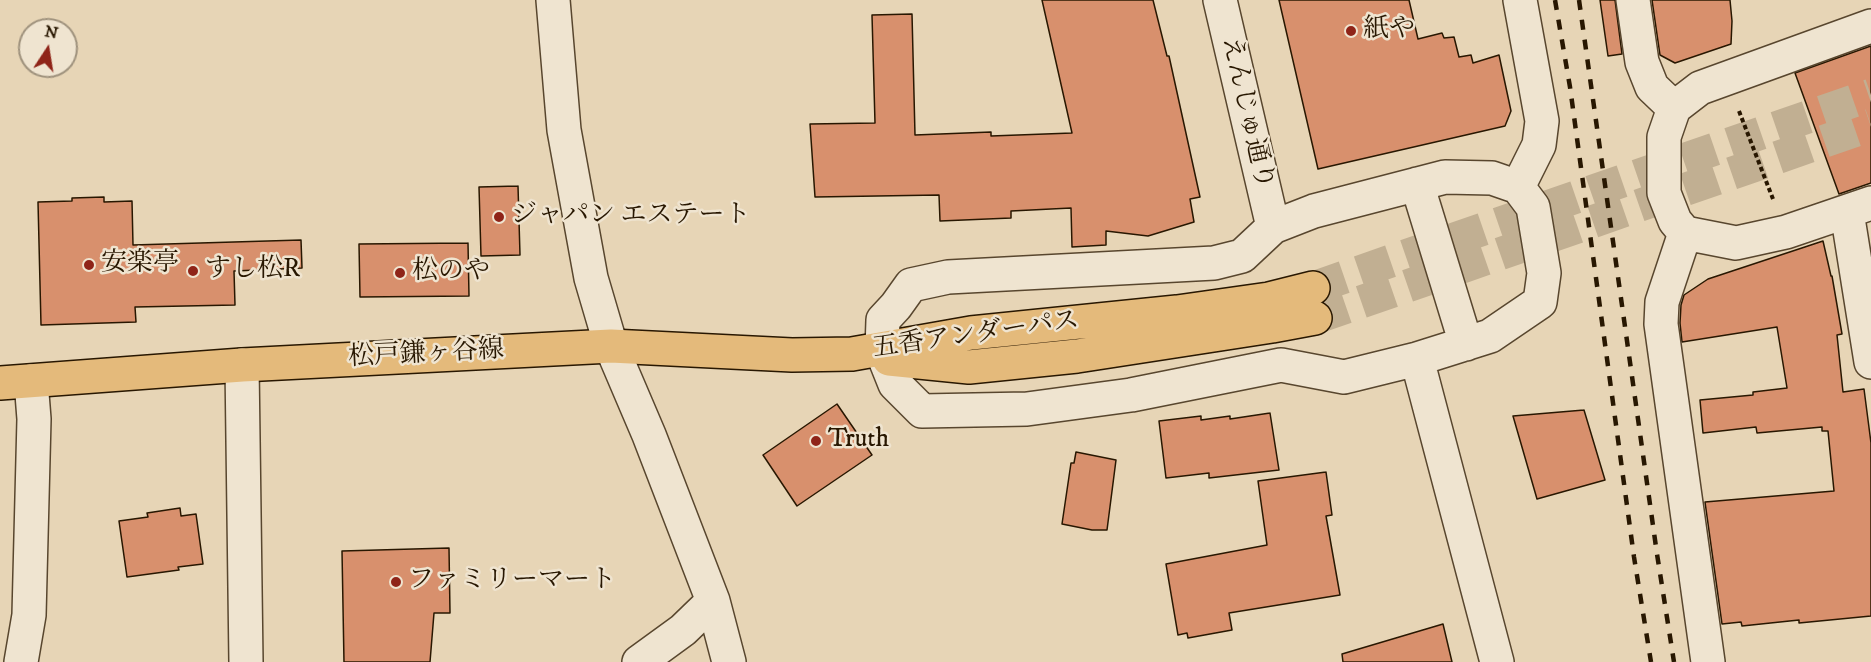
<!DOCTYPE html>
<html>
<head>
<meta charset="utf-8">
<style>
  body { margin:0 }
  #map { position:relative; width:1871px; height:662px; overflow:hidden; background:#e7d5b6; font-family:"IM FELL DW Pica",serif }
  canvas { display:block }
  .north { position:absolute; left:18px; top:18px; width:60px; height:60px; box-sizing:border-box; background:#efe4d0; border:2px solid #9f927d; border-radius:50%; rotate:12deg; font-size:16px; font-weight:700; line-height:24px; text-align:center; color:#281701 }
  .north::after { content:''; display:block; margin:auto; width:21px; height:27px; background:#8f2418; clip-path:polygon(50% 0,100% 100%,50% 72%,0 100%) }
</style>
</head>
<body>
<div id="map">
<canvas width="1871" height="662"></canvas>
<div class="north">N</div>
</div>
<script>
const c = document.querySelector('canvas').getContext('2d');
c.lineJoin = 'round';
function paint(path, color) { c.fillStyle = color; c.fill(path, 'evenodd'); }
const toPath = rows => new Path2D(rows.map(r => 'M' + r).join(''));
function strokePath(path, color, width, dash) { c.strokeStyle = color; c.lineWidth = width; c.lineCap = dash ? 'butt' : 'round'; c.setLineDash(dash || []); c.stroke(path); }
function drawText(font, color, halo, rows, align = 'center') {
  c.font = font + ' "IM FELL DW Pica","Noto Serif JP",serif'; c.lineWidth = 5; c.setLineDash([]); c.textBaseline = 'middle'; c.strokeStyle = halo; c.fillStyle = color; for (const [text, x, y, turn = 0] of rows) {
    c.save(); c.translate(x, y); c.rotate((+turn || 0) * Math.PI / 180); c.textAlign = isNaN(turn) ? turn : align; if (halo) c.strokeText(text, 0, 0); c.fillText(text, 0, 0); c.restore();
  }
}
const building = toPath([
  [1042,0,1153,0,1167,56,1169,56,1200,197,1190,199,1194,222,1148,236,1106,231,1106,245,1072,247,1071,208,1011,211,1011,218,940,221,939,195,815,197,810,124,875,123,872,15,912,14,915,135,991,132,991,136,1072,133,1042,0],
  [1279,0,1409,0,1418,39,1442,33,1444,38,1454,37,1459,57,1471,55,1473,63,1499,55,1511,111,1505,126,1318,169,1279,0],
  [1600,0,1615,0,1622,54,1608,56,1600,0],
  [1652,0,1730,0,1732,21,1731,44,1675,63,1660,55,1652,0],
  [1871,46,1871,183,1839,194,1795,73,1871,46],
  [518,186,520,255,481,256,479,187,518,186],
  [104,197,104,202,132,201,133,245,301,240,302,268,234,271,235,305,135,307,136,322,41,325,38,202,72,201,72,198,104,197],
  [1823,241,1831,276,1832,276,1842,334,1837,335,1843,392,1864,389,1871,443,1871,616,1799,623,1799,620,1742,626,1741,622,1722,624,1705,502,1834,491,1828,431,1822,431,1822,427,1757,433,1756,427,1703,433,1700,400,1753,395,1753,392,1787,388,1777,327,1682,342,1680,323,1681,305,1684,295,1708,279,1823,241],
  [468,243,469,296,360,297,359,244,468,243],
  [837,404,872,455,797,506,763,455,837,404],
  [1584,410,1605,480,1537,499,1513,416,1584,410],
  [1270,413,1279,470,1209,478,1209,473,1166,478,1159,421,1201,416,1201,420,1230,416,1230,419,1270,413],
  [1076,452,1116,460,1107,530,1092,530,1062,524,1071,463,1074,463,1076,452],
  [1326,472,1332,515,1326,516,1340,595,1229,613,1232,630,1188,638,1187,633,1178,635,1166,564,1267,545,1258,481,1326,472],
  [180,508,181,516,196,514,203,564,178,567,179,570,127,577,119,521,148,517,147,513,180,508],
  [449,548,450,613,434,613,430,662,344,662,342,551,449,548],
  [1443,624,1452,662,1343,662,1342,654,1443,624]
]);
paint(building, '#d8906d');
strokePath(building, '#281701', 1.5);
strokePath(toPath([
  [1313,288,1871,95],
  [1315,318,1871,125]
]), '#c1af92', 33, [33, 16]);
const minor = toPath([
  [553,0,564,130,591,278,611,346,649,435,713,601,729,662],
  [1220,0,1273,227],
  [1633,0,1642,62,1652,87,1674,108],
  [1871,26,1700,88,1674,108,1664,137,1664,193,1675,221,1685,233,1736,243,1786,232,1871,203],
  [1417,184,1466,344],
  [1518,187,1539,145,1542,121,1520,0],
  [1847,212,1871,362],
  [1685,233,1662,302,1661,324,1708,662],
  [882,349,883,320,896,306,911,285,948,277,1214,263,1242,256,1273,227,1314,211,1445,177,1492,178,1518,187,1533,207,1544,273,1540,302,1490,336,1417,359,1344,377,1281,365,1131,395,1027,409,922,411,895,384,885,359],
  [1417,359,1497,662],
  [242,365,246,662],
  [21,662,29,615,34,419,31,381],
  [639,662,683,630,713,601]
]);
const major = toPath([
  [889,359,969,367,1077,356,1272,326,1315,318],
  [0,383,242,365,611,346,792,355,852,354,971,333,1177,312,1269,299,1313,288]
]);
strokePath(minor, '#58462e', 36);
strokePath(major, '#281701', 36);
strokePath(toPath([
  [1739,111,1773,199]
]), '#281701', 4, [4.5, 3]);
strokePath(minor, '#efe4d0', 33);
strokePath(major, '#e4ba7b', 33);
strokePath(toPath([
  [1555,0,1570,87,1634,557,1651,662],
  [1579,0,1657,554,1674,662]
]), '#281701', 4.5, [10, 10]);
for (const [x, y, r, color] of [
  [1351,31,6,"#8f2418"],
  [499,217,6,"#8f2418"],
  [89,265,6,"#8f2418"],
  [193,271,6,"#8f2418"],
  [400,273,6,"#8f2418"],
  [816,441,6,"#8f2418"],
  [396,582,6,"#8f2418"]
]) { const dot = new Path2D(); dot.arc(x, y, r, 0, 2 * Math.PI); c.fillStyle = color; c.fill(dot); strokePath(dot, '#efe4d0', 2); }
drawText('26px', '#281701', '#efe4d0', [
  ["紙や",1363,31],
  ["ジャパン エステート",511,217],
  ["安楽亭",101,265],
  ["すし松R",205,271],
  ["松のや",412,273],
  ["Truth",828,441],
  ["ファミリーマート",408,582]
], 'left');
drawText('26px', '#281701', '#efe4d0', [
  ["えんじゅ通り",1246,113,77],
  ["五香アンダーパス",976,336,-8],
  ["松戸鎌ヶ谷線",426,355,-3]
]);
</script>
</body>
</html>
